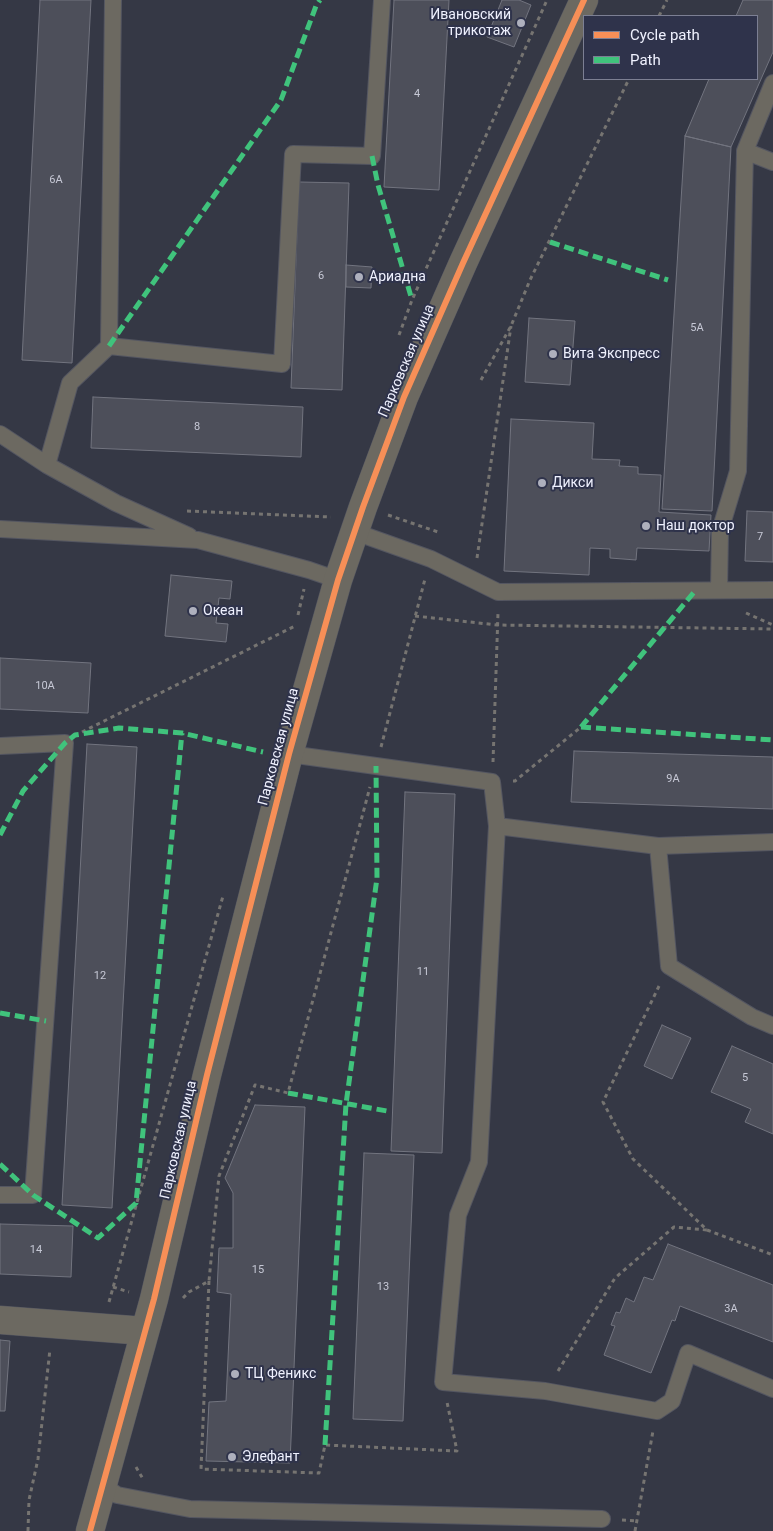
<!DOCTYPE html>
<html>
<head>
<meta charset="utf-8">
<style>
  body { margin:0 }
  #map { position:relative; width:773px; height:1531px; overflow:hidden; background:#353845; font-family:Roboto,sans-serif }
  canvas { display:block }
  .legend { position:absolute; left:583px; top:15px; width:175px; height:65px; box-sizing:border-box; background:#2f334b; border:1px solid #7c7f93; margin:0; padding:6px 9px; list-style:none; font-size:15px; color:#eff1fe }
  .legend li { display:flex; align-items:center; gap:10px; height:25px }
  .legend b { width:25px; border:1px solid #7c7f93 }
</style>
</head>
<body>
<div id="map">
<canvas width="773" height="1531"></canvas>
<ul class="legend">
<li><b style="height:6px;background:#f78f57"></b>Cycle path</li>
<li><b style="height:6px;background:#40c37c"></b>Path</li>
</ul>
</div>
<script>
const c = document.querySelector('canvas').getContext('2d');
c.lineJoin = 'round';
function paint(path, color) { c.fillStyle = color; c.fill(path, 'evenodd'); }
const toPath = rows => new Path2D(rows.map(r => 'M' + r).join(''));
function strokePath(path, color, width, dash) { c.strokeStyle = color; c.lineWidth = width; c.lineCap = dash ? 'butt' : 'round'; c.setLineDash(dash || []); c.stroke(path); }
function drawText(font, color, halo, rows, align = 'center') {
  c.font = font + ' Roboto,sans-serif'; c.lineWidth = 4; c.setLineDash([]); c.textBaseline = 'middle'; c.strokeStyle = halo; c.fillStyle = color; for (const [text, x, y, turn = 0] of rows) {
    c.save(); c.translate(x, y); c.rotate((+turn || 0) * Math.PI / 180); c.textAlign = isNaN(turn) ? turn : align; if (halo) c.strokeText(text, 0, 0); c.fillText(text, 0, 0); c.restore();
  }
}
const building = toPath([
  [40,0,91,0,72,363,22,360,40,0],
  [394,0,449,0,439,190,384,187,394,0],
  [502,0,519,0,531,5,514,47,487,37,502,0],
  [743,0,773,0,773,52,731,147,685,136,709,79,757,79,757,16,736,16,743,0],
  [685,136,731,147,712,511,662,509,685,136],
  [299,182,349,183,342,390,291,388,299,182],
  [346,265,372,267,371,288,346,287,346,265],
  [529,318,575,321,570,385,525,382,529,318],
  [93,397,303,407,301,457,91,448,93,397],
  [511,419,594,423,592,459,620,460,619,466,638,467,638,474,661,475,659,512,711,515,709,551,637,548,636,560,610,558,610,549,590,548,589,575,504,571,511,419],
  [747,511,773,512,773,562,745,561,747,511],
  [171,575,232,581,230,599,219,598,216,623,228,624,226,642,165,636,171,575],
  [0,658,91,663,88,713,0,709,0,658],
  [87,744,137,747,112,1208,62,1205,87,744],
  [574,751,773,757,773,809,571,802,574,751],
  [405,792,455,794,442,1153,391,1151,405,792],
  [662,1025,691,1038,672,1079,644,1066,662,1025],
  [732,1046,773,1064,773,1134,745,1122,751,1109,711,1092,732,1046],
  [255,1105,305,1107,290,1463,206,1461,209,1402,226,1401,231,1294,217,1292,219,1248,233,1248,233,1193,225,1178,255,1105],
  [364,1153,414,1155,403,1421,353,1419,364,1153],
  [0,1224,73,1226,71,1277,0,1274,0,1224],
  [668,1244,773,1285,773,1342,680,1306,675,1321,672,1320,651,1373,604,1355,615,1326,611,1325,616,1312,620,1313,626,1298,634,1302,644,1277,653,1280,668,1244],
  [0,1340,10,1341,5,1411,0,1411,0,1340]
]);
paint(building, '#4d4f5a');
strokePath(building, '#72747f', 1);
const lane = toPath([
  [745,151,773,162],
  [109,346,113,0],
  [0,434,47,465,116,503,189,536],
  [47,465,70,383,109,346,282,364,293,154,372,156,382,0],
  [0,529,198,540,309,570,338,580],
  [355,532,431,559,498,592,773,590],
  [719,590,720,531,738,471,745,151,773,83],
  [0,746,65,743,33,1195,0,1195],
  [289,754,492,782,497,826,479,1162,458,1215,443,1382,545,1391,657,1411,672,1401,688,1353,773,1389],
  [497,826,658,846,773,842],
  [658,846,669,966,752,1017,773,1026],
  [103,1485,117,1495,190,1509,602,1519]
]);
const street = toPath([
  [0,1320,145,1331],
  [90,1531,154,1299,207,1075,289,754,338,580,363,507,404,397,463,263,584,0]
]);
strokePath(lane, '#545661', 18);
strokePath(street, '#545661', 29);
strokePath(toPath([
  [659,16,667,0],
  [399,335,412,300,547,0],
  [481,380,511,326,530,280,629,79],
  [187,511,331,517],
  [388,515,438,532],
  [477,558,511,326],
  [746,613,773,625],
  [298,615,304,589],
  [415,616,497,625,773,629],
  [82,732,295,626],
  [381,747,425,579],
  [493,762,498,613],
  [513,781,515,781,581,727],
  [707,1230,773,1255],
  [209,1281,201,1469,319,1473,325,1445,457,1451,447,1402],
  [113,1287,129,1292],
  [183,1298,189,1292,209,1281,219,1176,255,1085,288,1093,370,787],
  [109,1302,223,896],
  [558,1371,615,1278,674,1227,707,1230,633,1159,603,1102,660,984],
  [136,1467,143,1479],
  [622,1520,637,1521],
  [28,1531,29,1500,38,1459,50,1349],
  [635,1531,653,1431]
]), '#767471', 3, [4, 4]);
strokePath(lane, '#6c6961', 16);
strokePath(street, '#6c6961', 28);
strokePath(toPath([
  [372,156,378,185,412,300],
  [550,242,668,280],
  [109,346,281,100,316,6,320,0],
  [581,727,773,740],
  [581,727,695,591],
  [0,835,23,791,65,743,75,735,119,728,182,733,263,752],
  [0,1013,46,1021],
  [288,1093,387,1111],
  [0,1164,33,1195,98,1238,136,1203,182,733],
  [325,1445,346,1104,377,878,376,766]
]), '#40c37c', 5, [10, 5]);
strokePath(toPath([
  [90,1531,154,1299,207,1075,289,754,338,580,363,507,404,397,463,263,584,0]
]), '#f78f57', 6);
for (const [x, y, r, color] of [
  [521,23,5,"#aeb0bd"],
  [359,277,5,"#aeb0bd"],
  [553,354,5,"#aeb0bd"],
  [542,483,5,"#aeb0bd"],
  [646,526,5,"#aeb0bd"],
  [193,611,5,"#aeb0bd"],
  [235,1374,5,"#aeb0bd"],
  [232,1457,5,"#aeb0bd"]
]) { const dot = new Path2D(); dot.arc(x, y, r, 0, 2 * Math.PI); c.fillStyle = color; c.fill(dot); strokePath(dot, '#2f334b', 2); }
drawText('11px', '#c6c8d5', null, [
  ["4",417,94],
  ["6А",56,180],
  ["6",321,276],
  ["5А",697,328],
  ["8",197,427],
  ["7",760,537],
  ["10А",45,686],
  ["9А",673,779],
  ["11",423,972],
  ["12",100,976],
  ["5",745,1078],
  ["14",36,1250],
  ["15",258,1270],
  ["13",383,1287],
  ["3А",731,1309]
]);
drawText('14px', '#eff1fe', '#2f334b', [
  ["Ивановский",511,15,"right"],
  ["трикотаж",511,31,"right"],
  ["Ариадна",369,277],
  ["Вита Экспресс",563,354],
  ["Дикси",552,483],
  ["Наш доктор",656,526],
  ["Океан",203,611],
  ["ТЦ Феникс",245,1374],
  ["Элефант",242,1457]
], 'left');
drawText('14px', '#eff1fe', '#2f334b', [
  ["Парковская улица",407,361,-67],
  ["Парковская улица",279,747,-75],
  ["Парковская улица",179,1140,-77]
]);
</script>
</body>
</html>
